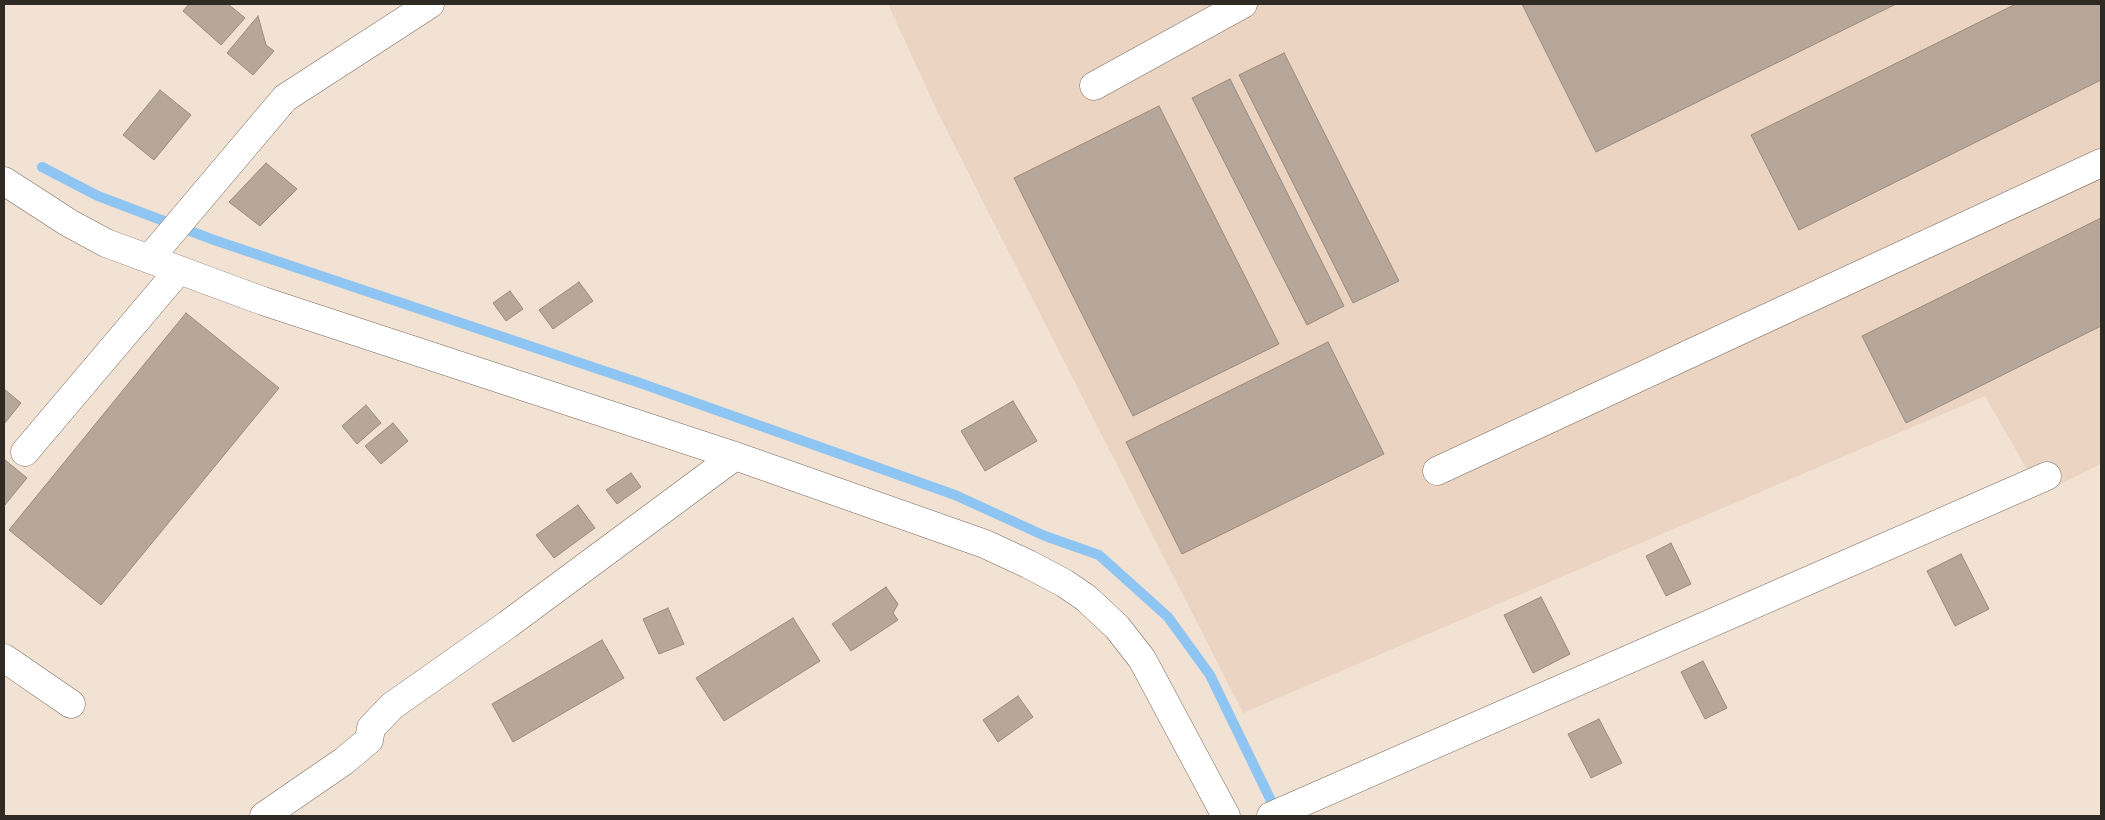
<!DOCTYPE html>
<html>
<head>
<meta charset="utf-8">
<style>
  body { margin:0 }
  #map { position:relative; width:2105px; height:820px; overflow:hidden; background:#f1e2d4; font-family:"Libre Baskerville",serif }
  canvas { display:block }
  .frame { position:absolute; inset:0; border:5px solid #302a25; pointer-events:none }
</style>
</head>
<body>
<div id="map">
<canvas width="2105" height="820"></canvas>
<div class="frame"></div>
</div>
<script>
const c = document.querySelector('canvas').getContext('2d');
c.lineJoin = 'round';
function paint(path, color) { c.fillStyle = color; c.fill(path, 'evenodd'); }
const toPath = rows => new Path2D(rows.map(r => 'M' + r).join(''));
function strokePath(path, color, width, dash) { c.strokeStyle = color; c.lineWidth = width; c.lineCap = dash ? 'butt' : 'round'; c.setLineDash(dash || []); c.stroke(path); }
paint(toPath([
  [888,4,2101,4,2101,464,2041,494,1985,396,1243,713,938,113]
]), '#ebd5c2');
strokePath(toPath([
  [42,167,98,196,214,240,640,383,955,495,1045,536,1099,555,1168,617,1210,675,1277,813]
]), '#8fc5f2', 10);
const building = toPath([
  [189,4,228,4,245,18,221,45,183,11,189,4],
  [1522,4,1896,4,1596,152,1522,4],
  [2016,4,2101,4,2101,80,1799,230,1751,135,2016,4],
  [258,16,266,45,274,51,253,75,227,53,258,16],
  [1284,53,1399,281,1353,303,1239,75,1284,53],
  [1230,79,1344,306,1307,325,1192,98,1230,79],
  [160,90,191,115,154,160,123,135,160,90],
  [1159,106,1279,344,1133,416,1014,178,1159,106],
  [266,163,297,189,260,226,229,202,266,163],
  [2101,218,2101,326,1906,423,1862,336,2101,218],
  [579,282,593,301,553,329,539,310,579,282],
  [510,291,523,309,506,321,493,303,510,291],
  [186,313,279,388,101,605,9,530,186,313],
  [1328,342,1384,454,1182,554,1126,442,1328,342],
  [4,389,21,403,4,424,4,389],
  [1013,401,1037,441,985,471,961,431,1013,401],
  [366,405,381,423,357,444,342,426,366,405],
  [393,423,408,441,381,464,365,446,393,423],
  [5,460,27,478,4,506,4,461,5,460],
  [631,473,641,487,617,504,606,490,631,473],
  [578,505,595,528,554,558,536,535,578,505],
  [1671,543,1691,584,1666,596,1646,556,1671,543],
  [1961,554,1989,609,1955,626,1927,571,1961,554],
  [886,587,898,604,893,613,898,620,851,651,832,624,886,587],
  [1541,597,1570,654,1533,673,1504,615,1541,597],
  [668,608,684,644,659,654,643,619,668,608],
  [793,618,820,661,724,721,696,678,793,618],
  [602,640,624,678,513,742,492,704,602,640],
  [1703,661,1727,708,1705,719,1681,672,1703,661],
  [1018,696,1033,717,998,742,983,720,1018,696],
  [1599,719,1622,763,1591,778,1568,734,1599,719]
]);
paint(building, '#b6a79a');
strokePath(building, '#9a8b7f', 1);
const minor = toPath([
  [1094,86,1243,4],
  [4,181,69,223,106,243,263,301,735,456,985,544,1028,564,1064,583,1086,598,1117,627,1142,659,1226,816],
  [149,259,285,98,430,4],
  [25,452,179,270],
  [1437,471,2101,163],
  [4,658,71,704],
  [264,816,344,761,369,740,371,728,392,706,507,625,735,456],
  [1271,816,2047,476]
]);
strokePath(minor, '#796b5f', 29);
strokePath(minor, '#fff', 28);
</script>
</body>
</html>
